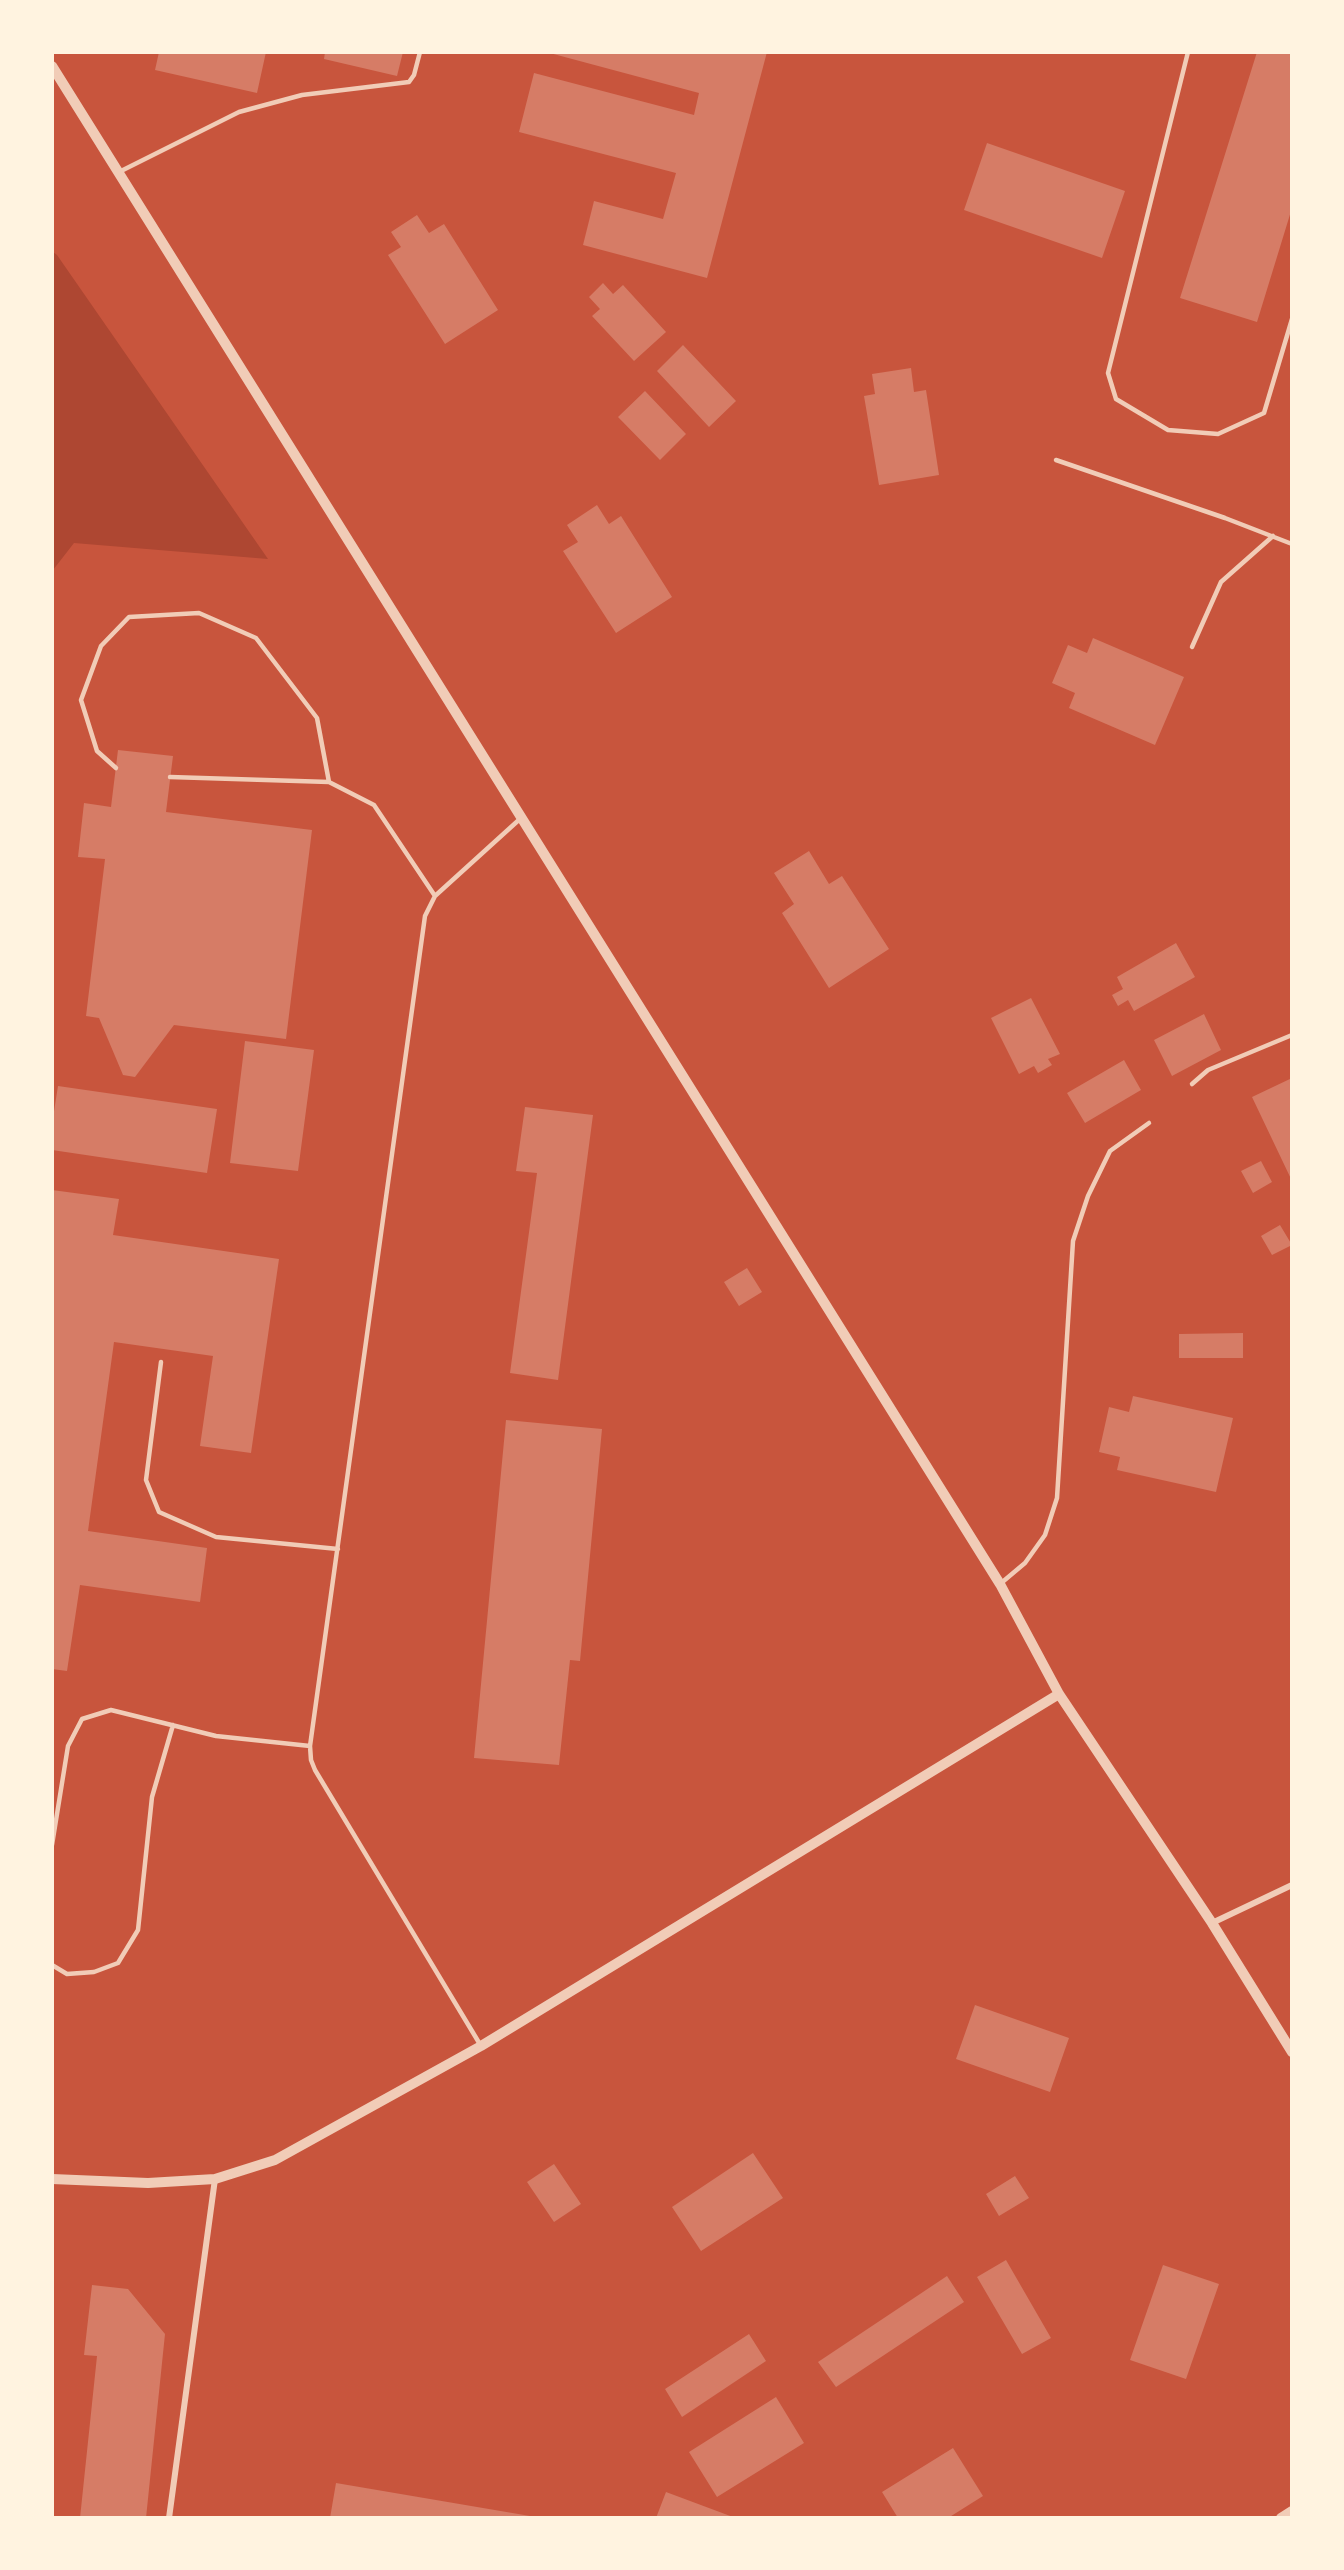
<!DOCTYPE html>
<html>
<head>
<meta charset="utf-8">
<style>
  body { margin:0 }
  #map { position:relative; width:1344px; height:2570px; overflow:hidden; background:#c8553d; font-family:"DejaVu Sans",sans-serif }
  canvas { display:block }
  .frame { position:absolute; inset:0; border:54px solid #fff3e0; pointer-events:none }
</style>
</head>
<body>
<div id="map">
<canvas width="1344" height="2570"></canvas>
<div class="frame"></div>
</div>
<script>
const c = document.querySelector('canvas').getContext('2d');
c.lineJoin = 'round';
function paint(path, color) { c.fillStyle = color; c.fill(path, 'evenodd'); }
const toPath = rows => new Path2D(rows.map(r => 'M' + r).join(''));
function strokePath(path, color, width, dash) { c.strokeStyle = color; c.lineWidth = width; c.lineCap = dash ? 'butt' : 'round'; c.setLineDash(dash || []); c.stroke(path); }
paint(toPath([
  [53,252,57,255,268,559,74,543,53,570]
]), '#ae4732');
paint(toPath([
  [159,52,266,52,257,93,155,70],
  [325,52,403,52,397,76,324,59],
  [546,52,767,52,707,278,583,245,594,201,663,219,676,173,519,132,534,73,694,115,699,93],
  [1257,52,1292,52,1292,208,1257,322,1180,298],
  [987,143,1125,191,1102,258,964,210],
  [417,215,429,233,444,224,498,310,445,344,388,255,401,247,391,232],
  [603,283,613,294,623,285,666,332,634,361,592,316,600,309,589,297],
  [683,345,736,401,709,427,657,371],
  [911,368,914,392,926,390,939,475,879,485,864,396,875,394,872,374],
  [645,391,686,434,660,460,618,417],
  [597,505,609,524,621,516,672,597,616,633,563,551,578,542,567,525],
  [1093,638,1184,677,1155,745,1069,708,1075,693,1052,683,1068,645,1087,653],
  [118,750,173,756,166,812,312,830,286,1039,174,1025,135,1077,123,1075,99,1018,86,1016,105,859,78,857,84,803,111,807],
  [809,851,829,884,842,876,889,949,829,988,782,913,794,904,774,873],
  [1176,943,1195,977,1134,1011,1128,1000,1118,1006,1112,995,1123,989,1117,977],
  [1031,998,1060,1054,1048,1059,1052,1065,1038,1073,1034,1066,1019,1074,991,1018],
  [1204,1014,1221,1050,1172,1076,1154,1040],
  [245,1041,314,1050,298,1171,230,1163],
  [1124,1060,1141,1090,1085,1123,1067,1093],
  [1292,1078,1292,1181,1252,1097],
  [58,1086,217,1109,207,1173,52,1150,52,1124],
  [525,1107,593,1115,558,1380,510,1373,537,1173,516,1171],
  [1261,1161,1272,1182,1253,1193,1241,1171],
  [52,1190,119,1199,113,1235,279,1259,251,1453,200,1446,213,1356,114,1342,88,1531,207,1548,200,1602,80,1585,67,1671,52,1669],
  [1280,1225,1292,1245,1272,1255,1261,1236],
  [747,1268,762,1292,739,1306,724,1282],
  [1243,1333,1243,1358,1179,1358,1179,1334],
  [1133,1396,1233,1418,1216,1492,1117,1470,1120,1457,1099,1452,1109,1407,1129,1412],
  [506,1420,602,1429,580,1661,570,1660,559,1765,474,1758],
  [975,2005,1069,2038,1050,2092,956,2059],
  [753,2153,783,2198,701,2251,672,2207],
  [554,2164,581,2204,554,2222,527,2182],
  [1015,2176,1029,2198,999,2216,986,2194],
  [1006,2260,1051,2338,1022,2354,977,2277],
  [1163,2265,1219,2284,1186,2379,1130,2360],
  [947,2276,964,2302,836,2387,818,2362],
  [92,2285,128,2289,165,2334,146,2518,80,2518,97,2356,84,2355],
  [749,2334,766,2361,682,2417,665,2389],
  [776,2397,804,2443,717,2497,689,2452],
  [953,2448,983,2496,948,2518,898,2518,882,2492],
  [336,2483,530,2516,530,2518,330,2518],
  [666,2492,733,2517,733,2518,656,2518]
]), '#d67c66');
strokePath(toPath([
  [1188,52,1108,373,1116,399,1168,430,1218,434,1264,413,1292,319],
  [119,172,239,112,302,95,409,82,414,75,420,52],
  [1056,460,1225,518,1292,544],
  [1192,647,1221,582,1273,536],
  [116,768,97,751,81,700,101,646,129,617,199,613,256,638,317,718,329,782],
  [170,777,329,782,374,805,435,896],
  [1192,1084,1208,1070,1292,1035],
  [161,1362,146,1480,159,1512,216,1537,338,1549],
  [1000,1584,1025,1563,1045,1535,1057,1498,1073,1241,1088,1196,1110,1151,1149,1123],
  [52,1845,68,1746,82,1719,111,1710,216,1736,310,1746],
  [52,1965,67,1974,94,1972,118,1963,138,1930,152,1797,173,1725],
  [481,2046,315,1770,311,1760,310,1746,425,916,435,896,521,818]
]), '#f1ccb7', 4.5);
strokePath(toPath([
  [1212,1923,1292,1885],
  [169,2518,215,2179]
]), '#f1ccb7', 6);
strokePath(toPath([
  [52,66,1000,1584,1059,1694,1212,1923,1292,2052],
  [52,2179,148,2183,215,2179,275,2160,481,2046,1059,1694],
  [1281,2518,1292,2511]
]), '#f1ccb7', 10);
</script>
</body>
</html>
